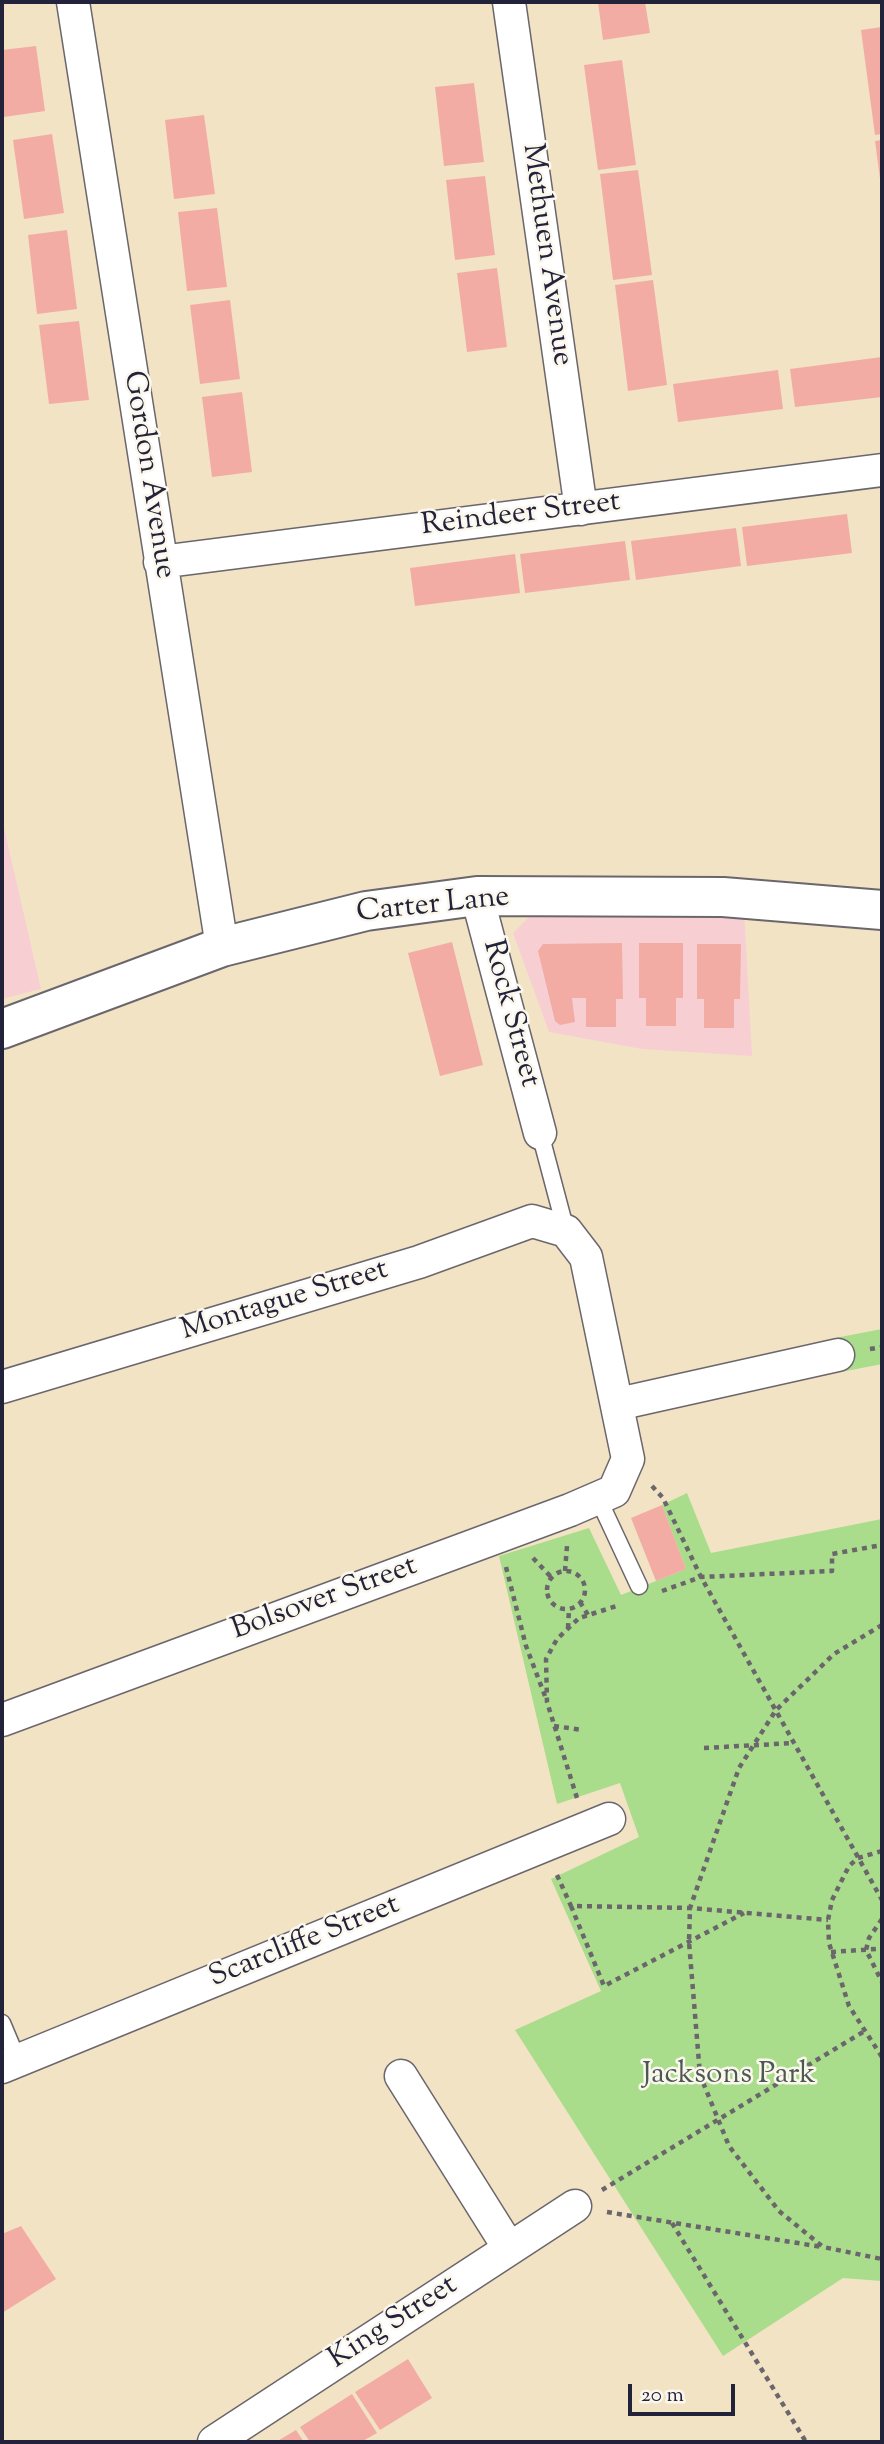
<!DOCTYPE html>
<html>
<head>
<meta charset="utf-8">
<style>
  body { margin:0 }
  #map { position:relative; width:884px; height:2444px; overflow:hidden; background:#f2e3c5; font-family:"Sorts Mill Goudy",serif }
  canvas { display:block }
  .frame { position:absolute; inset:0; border:4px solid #22223b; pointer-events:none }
  .scale { position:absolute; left:628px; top:2384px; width:107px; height:32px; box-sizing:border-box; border:4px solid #22223b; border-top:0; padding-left:9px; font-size:21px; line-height:24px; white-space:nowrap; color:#22223b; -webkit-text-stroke:5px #fbf7ec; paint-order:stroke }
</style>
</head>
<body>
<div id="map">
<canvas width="884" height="2444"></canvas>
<div class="frame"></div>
<div class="scale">20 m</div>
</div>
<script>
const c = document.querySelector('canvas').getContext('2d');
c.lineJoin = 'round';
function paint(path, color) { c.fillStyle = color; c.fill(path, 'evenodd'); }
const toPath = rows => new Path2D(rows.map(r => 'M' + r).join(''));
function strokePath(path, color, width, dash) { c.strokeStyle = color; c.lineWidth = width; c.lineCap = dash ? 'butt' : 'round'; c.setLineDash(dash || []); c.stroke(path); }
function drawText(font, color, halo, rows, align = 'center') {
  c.font = font + ' "Sorts Mill Goudy",serif'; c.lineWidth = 5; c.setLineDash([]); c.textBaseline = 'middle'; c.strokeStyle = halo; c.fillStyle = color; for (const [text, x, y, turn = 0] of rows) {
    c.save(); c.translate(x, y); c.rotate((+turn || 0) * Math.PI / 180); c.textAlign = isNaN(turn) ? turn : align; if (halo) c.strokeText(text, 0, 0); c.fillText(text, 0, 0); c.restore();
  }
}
paint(toPath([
  [2,819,41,989,2,999],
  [744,909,752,1056,642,1049,549,1032,513,933,530,916]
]), '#f7cfd3');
paint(toPath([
  [882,1329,882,1364,841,1372,835,1338],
  [687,1493,711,1553,882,1519,882,2281,843,2278,723,2356,515,2030,601,1991,551,1879,639,1837,620,1783,557,1804,499,1556,589,1528,621,1595,686,1569,662,1505]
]), '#a9dc8b');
paint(toPath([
  [598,2,645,2,650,33,603,40],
  [882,27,882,134,875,135,861,30],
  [36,46,45,111,4,117,2,50],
  [622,60,636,165,598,170,584,65],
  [474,83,484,162,444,166,435,87],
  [204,115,215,194,174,199,165,120],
  [52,134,64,213,24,219,13,140],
  [882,140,882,186,881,186,875,141],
  [638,170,652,275,613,280,600,174],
  [485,176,495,255,455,260,446,180],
  [217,208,227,287,187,291,178,212],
  [67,230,77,309,37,314,28,235],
  [497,268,507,347,467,352,457,273],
  [653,280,667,385,628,391,615,285],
  [230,300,240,379,200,384,190,305],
  [79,321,89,400,49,404,39,325],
  [882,357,882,397,795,407,790,369],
  [778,370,783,409,678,422,673,384],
  [242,392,252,472,212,477,202,397],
  [847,514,852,553,747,566,742,527],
  [736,528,741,566,636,580,631,541],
  [625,541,630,580,525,593,520,554],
  [515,554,520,593,415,606,410,568],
  [452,942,483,1065,440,1076,408,953],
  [622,943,623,999,616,999,616,1027,586,1027,586,998,572,998,575,1022,560,1025,555,1021,538,951,543,944],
  [639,943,683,943,683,998,676,998,676,1026,646,1026,646,998,639,998],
  [697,944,741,944,740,999,734,999,734,1028,704,1028,704,999,697,999],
  [662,1505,686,1569,656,1581,631,1518],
  [21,2226,56,2279,2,2313,2,2234],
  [408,2359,432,2398,380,2430,355,2392],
  [352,2394,377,2433,361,2442,310,2442,300,2427],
  [296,2430,304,2442,276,2442]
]), '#f2aca4');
const lane = toPath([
  [540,1133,566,1231],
  [598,1498,639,1586],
  [2,2023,18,2061]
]);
const street = toPath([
  [73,2,222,947],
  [509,2,581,509],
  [160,562,882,470],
  [477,896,540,1133],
  [2,1387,419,1262,532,1221,566,1231,586,1257,628,1459,614,1491,570,1510,2,1720],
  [618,1404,838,1355],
  [2,2067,609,1819],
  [401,2076,509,2248],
  [214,2442,575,2206]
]);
const secondary = toPath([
  [2,1029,222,947,366,911,477,896,723,897,882,910]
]);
strokePath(lane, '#6b666b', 19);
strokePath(street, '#6b666b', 35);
strokePath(secondary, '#6b666b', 42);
strokePath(toPath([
  [870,1349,882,1347],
  [652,1486,663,1498,701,1577,882,1900],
  [533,1558,551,1577],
  [506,1567,526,1646,545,1696],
  [565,1571,567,1546],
  '547 1590a19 19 0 1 1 38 0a19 19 0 1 1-38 0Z',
  [662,1591,701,1577,832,1571,832,1554,882,1545],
  [580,1602,588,1615],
  [882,1625,834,1654,776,1710,739,1768,690,1908,689,1942,700,2075,729,2146,779,2211,823,2247,882,2259],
  [568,1628,569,1609],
  [554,1726,583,1730],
  [704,1748,794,1743],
  [577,1798,547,1702,546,1659,557,1639,579,1618,620,1605],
  [882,1851,858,1858,849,1866,832,1900,828,1920,829,1943,849,2006,882,2057],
  [557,1875,571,1906,690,1908,828,1920],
  [571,1906,604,1986,744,1913],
  [882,1919,869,1938,866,1950,882,1982],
  [831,1952,876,1949],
  [602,2190,863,2032],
  [607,2212,822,2247],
  [672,2223,806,2442]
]), '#6b666b', 4.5, [5, 5]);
strokePath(lane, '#fff', 16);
strokePath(street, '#fff', 32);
strokePath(secondary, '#fff', 38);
drawText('30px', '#22223b', '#fbf7ec', [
  ["Methuen Avenue",545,255,82],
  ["Gordon Avenue",147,475,81],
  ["Reindeer Street",521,516,-7],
  ["Carter Lane",433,907,-6],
  ["Rock Street",509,1014,75],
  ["Montague Street",285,1302,-17],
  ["Bolsover Street",325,1600,-20],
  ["Scarcliffe Street",305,1943,-22],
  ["King Street",394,2324,-33]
]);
drawText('30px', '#4a5a53', '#fbf7ec', [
  ["Jacksons Park",729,2077]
]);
</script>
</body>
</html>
